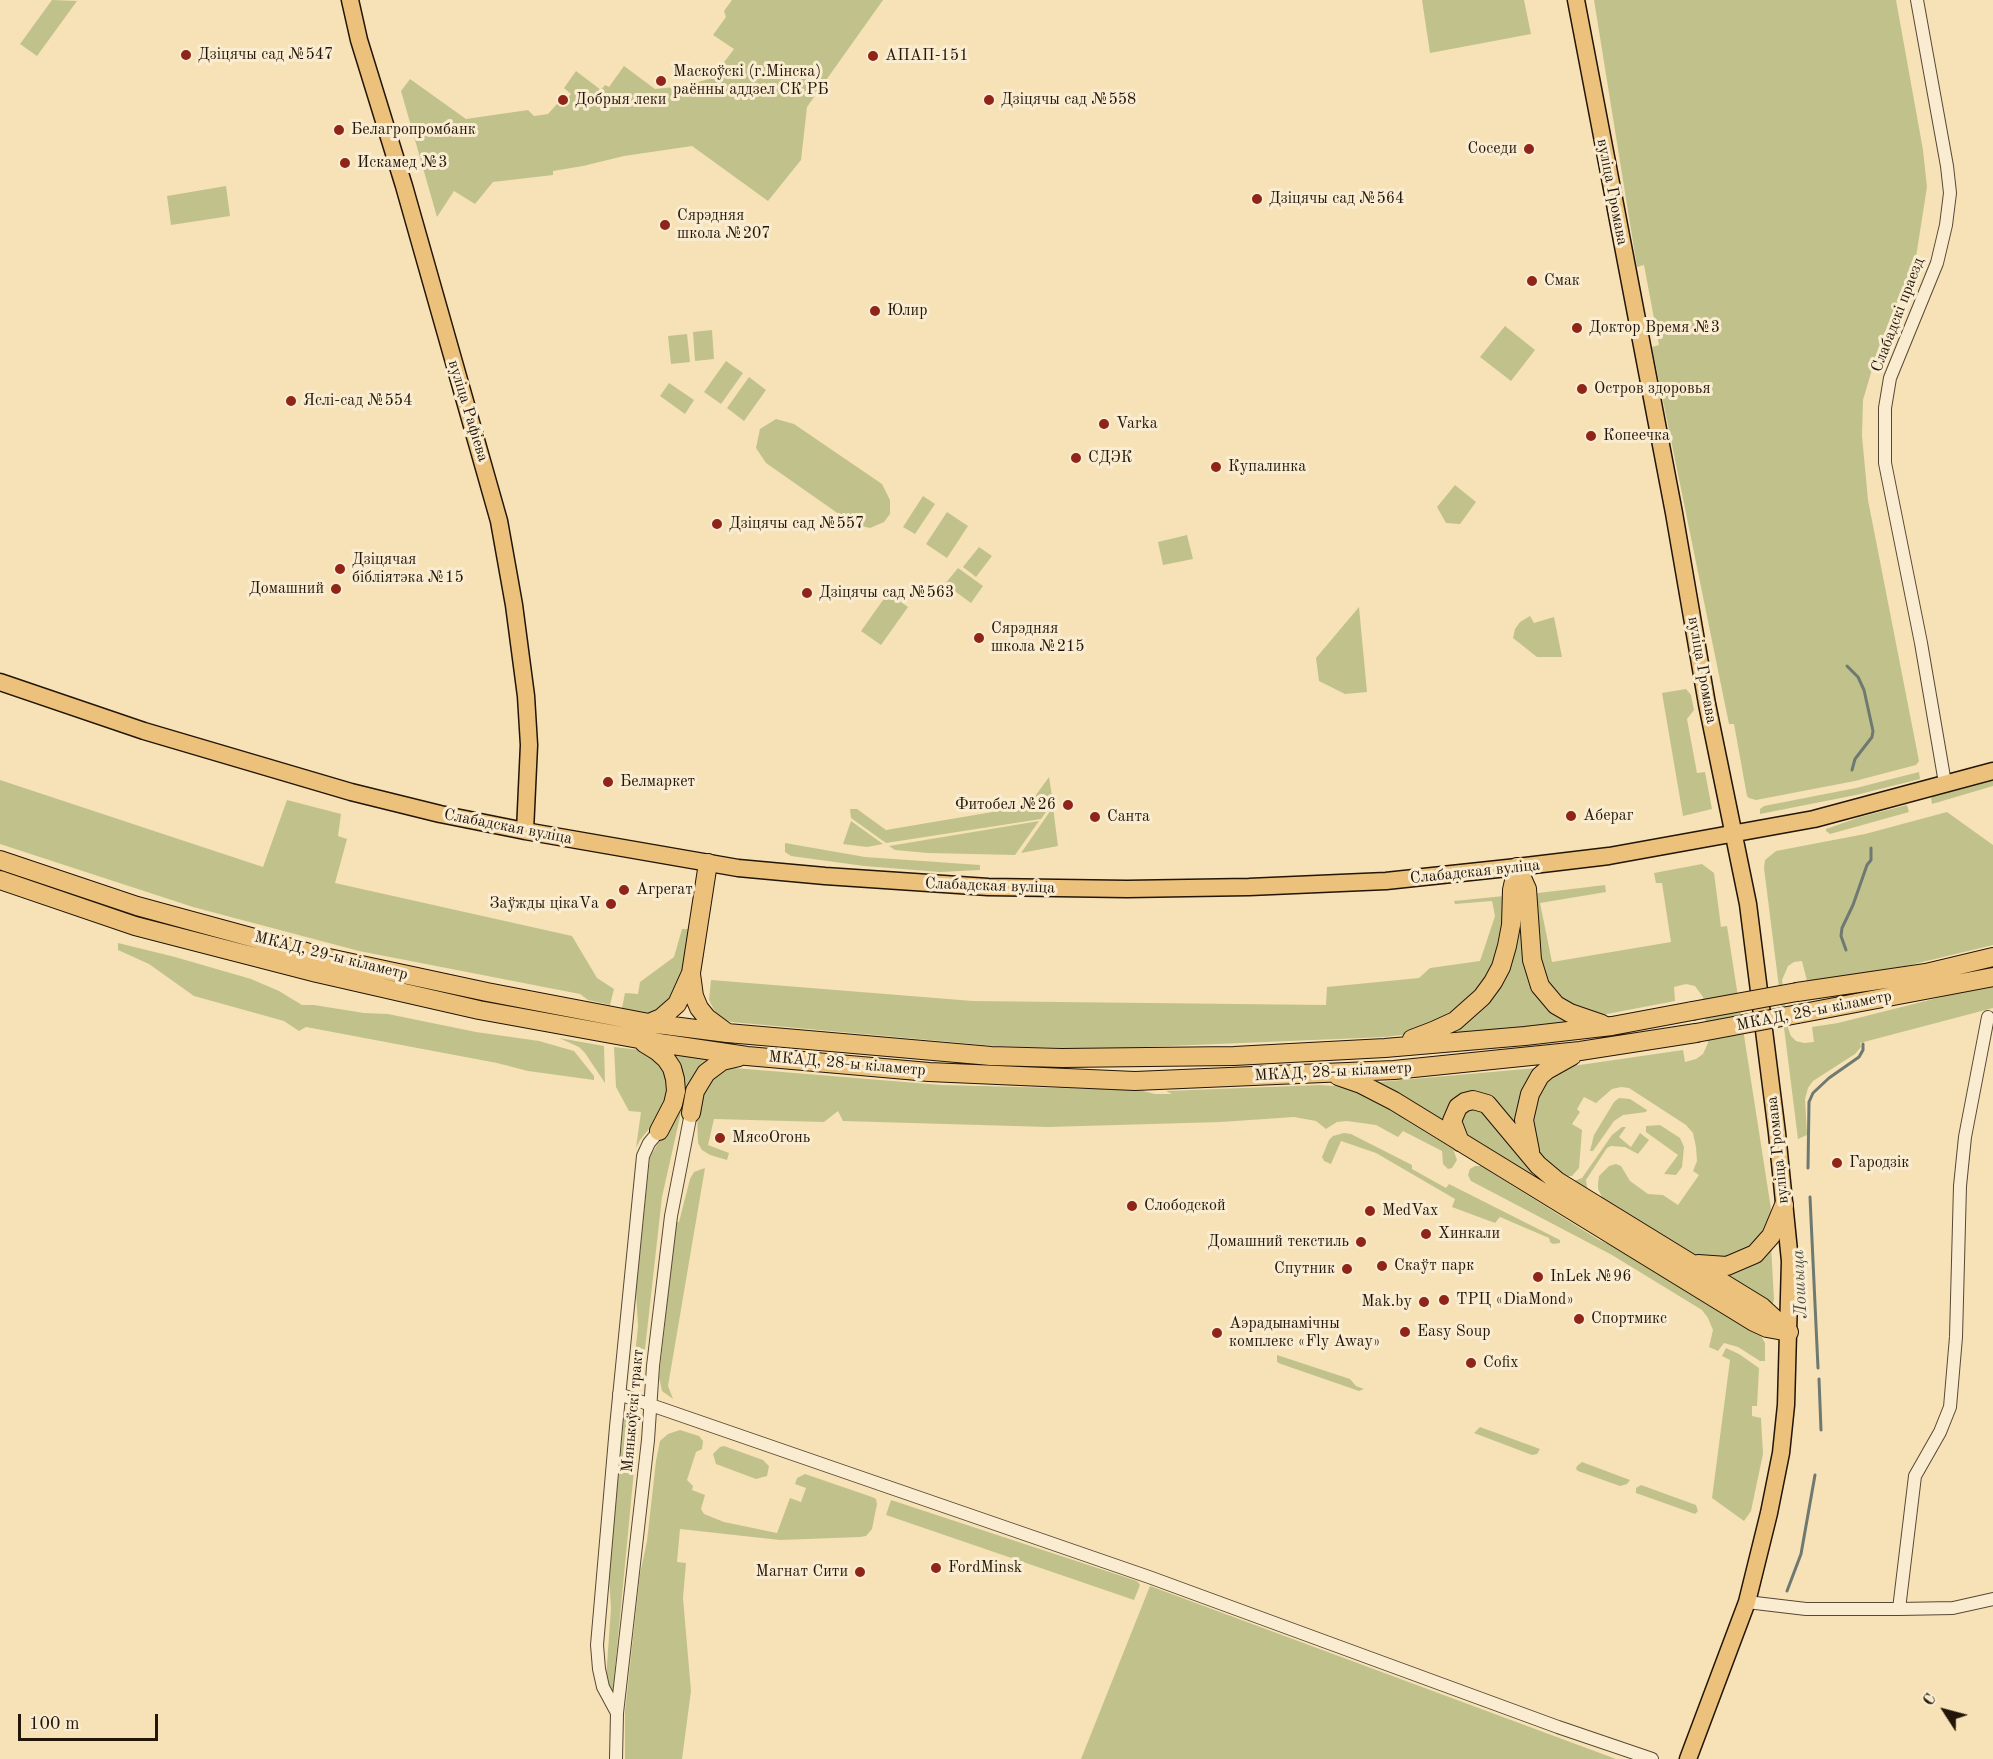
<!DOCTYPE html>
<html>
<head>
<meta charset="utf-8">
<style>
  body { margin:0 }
  #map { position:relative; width:1993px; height:1759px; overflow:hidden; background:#f6e2b6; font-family:"Old Standard TT",serif }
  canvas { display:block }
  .north { position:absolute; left:1915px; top:1681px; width:60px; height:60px; -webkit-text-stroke:4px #f9ecd0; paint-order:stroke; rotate:306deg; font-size:16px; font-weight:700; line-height:24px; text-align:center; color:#231507 }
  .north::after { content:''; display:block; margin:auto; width:21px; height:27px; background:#231507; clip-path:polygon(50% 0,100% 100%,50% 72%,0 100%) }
  .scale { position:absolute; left:18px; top:1714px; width:140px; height:27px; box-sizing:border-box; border:3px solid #231507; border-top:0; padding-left:8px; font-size:18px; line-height:21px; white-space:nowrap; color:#231507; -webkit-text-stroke:4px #f9ecd0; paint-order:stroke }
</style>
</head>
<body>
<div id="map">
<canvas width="1993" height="1759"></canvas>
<div class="north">С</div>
<div class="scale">100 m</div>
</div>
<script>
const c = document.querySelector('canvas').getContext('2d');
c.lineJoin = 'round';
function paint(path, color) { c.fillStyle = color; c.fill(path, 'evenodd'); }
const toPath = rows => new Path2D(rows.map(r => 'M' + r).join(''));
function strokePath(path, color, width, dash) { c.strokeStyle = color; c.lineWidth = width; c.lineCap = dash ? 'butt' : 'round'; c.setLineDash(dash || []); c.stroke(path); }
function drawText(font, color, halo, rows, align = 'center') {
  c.font = font + ' "Old Standard TT",serif'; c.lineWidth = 6; c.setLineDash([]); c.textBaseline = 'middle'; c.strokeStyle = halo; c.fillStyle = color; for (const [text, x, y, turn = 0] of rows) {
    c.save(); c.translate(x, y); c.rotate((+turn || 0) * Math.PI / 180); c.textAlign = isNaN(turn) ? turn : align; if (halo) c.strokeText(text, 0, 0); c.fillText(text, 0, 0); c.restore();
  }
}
paint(toPath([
  [52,0,77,1,37,56,20,44],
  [732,0,883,0,807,107,801,160,768,201,692,146,624,156,583,166,553,171,553,175,493,182,475,204,454,191,437,217,401,91,410,79,466,119,528,110,534,116,548,114,557,104,564,102,571,94,564,88,576,71,601,90,605,85,609,87,624,66,655,89,685,86,712,78,734,49,713,35,726,17,724,11],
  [1422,0,1524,0,1531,34,1430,53],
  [1594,0,1896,0,1923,150,1927,187,1916,257,1878,349,1863,400,1862,436,1868,500,1919,761,1916,765,1855,781,1756,800,1749,798,1747,796,1734,724,1729,724,1652,347,1659,345,1644,265,1637,267],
  [226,186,230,216,171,225,167,196],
  [1505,326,1535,350,1511,381,1480,357],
  [712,330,714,359,695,361,693,332],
  [687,334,690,362,671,364,668,336],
  [726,361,743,373,721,404,704,392],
  [749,377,766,390,744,421,727,408],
  [669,383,694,400,685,414,660,396],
  [776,419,794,424,882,484,890,500,890,514,884,522,870,528,853,524,766,463,756,448,760,429],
  [1455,485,1476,502,1460,524,1446,523,1437,507],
  [923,496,935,504,915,534,903,527],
  [947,512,968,526,947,558,926,544],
  [1187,535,1193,559,1163,565,1158,542],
  [979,547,992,556,976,577,963,567],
  [958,568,983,586,971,603,945,584],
  [888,593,908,607,881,645,861,631],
  [1359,607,1367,692,1345,694,1319,681,1316,658],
  [1530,616,1534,623,1554,617,1562,657,1537,657,1513,638,1515,629,1520,622],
  [1686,689,1691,695,1694,710,1687,719,1697,773,1705,772,1712,809,1683,816,1662,693],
  [1919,772,1920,779,1856,795,1760,814,1760,809,1764,806,1856,788],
  [1049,777,1053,802,1041,819,886,843,851,818,850,809,857,809,886,830,1028,806],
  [1993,779,1993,786,1932,804,1931,797],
  [0,780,263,867,287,800,341,814,338,836,347,839,335,883,572,936,597,978,614,989,610,1005,588,1000,580,994,359,951,193,907,0,844],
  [1907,805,1909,812,1830,834,1826,831,1826,829,1860,817],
  [1053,807,1058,846,1021,853],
  [1947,812,1993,845,1993,945,1906,966,1807,981,1802,961,1794,962,1788,966,1782,980,1788,1028,1791,1036,1796,1041,1804,1043,1814,1042,1812,1027,1838,1023,1993,984,1993,1008,1860,1043,1861,1047,1855,1054,1813,1081,1808,1088,1805,1099,1807,1135,1798,1139,1764,868,1765,860,1776,851,1865,834],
  [851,821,883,844,867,847,843,844],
  [1039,821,1015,855,928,853,895,850,889,846],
  [785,843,865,857,980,865,980,870,940,872,864,866,791,856,785,852],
  [1702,864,1714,873,1721,927,1727,926,1771,1209,1769,1222,1764,1235,1739,1258,1698,1259,1605,1203,1598,1189,1598,1184,1599,1176,1609,1166,1616,1164,1621,1166,1630,1181,1648,1194,1663,1195,1678,1205,1699,1175,1693,1171,1697,1161,1696,1147,1693,1133,1686,1125,1629,1088,1621,1087,1612,1089,1596,1103,1584,1097,1577,1109,1580,1112,1572,1124,1582,1130,1579,1168,1572,1176,1561,1176,1533,1150,1533,1094,1559,1068,1683,1050,1685,1062,1696,1059,1703,1054,1708,1043,1703,997,1695,986,1686,984,1674,987,1675,1001,1591,1017,1577,1013,1544,984,1530,894,1605,885,1606,892,1540,903,1552,962,1671,942,1662,883,1656,883,1654,873],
  [1517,890,1527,964,1566,1020,1566,1023,1451,1034,1448,1030,1484,1001],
  [1504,896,1506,934,1491,975,1451,1017,1410,1034,1385,1037,1098,1049,995,1046,731,1022,717,1016,709,1000,711,980,973,1001,1326,1005,1327,987,1419,978,1430,968,1480,961,1495,916,1492,901,1455,904,1454,901],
  [682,929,689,929,678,993,654,1014,622,1008,625,993,638,994,640,982,674,957],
  [118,943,175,957,251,979,279,991,302,1005,314,1005,364,1013,388,1014,476,1032,539,1041,574,1051,594,1076,594,1080,528,1071,497,1063,306,1027,299,1031,284,1021,194,996,149,964,118,950],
  [559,1038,604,1046,605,1083,585,1053,579,1047],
  [614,1047,640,1050,663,1064,670,1090,658,1118,640,1140,636,1148,641,1112,629,1111,616,1087],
  [671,1054,708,1059,697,1070,686,1090,662,1197,643,1367,639,1371,634,1365,638,1326,636,1291,650,1157,671,1122],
  [1547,1067,1520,1136,1476,1097,1447,1128,1368,1083],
  [734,1068,941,1085,1139,1090,1155,1094,1172,1094,1166,1091,1320,1085,1348,1087,1389,1106,1407,1121,1453,1149,1457,1160,1452,1168,1448,1169,1443,1164,1442,1151,1403,1131,1398,1137,1376,1125,1347,1121,1337,1122,1326,1129,1316,1121,1294,1117,1221,1122,1048,1127,843,1121,838,1111,824,1122,714,1119,708,1145,729,1153,727,1160,710,1155,702,1150,698,1143,697,1114,707,1083,725,1070],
  [1619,1098,1630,1099,1647,1110,1646,1112,1623,1115,1614,1121,1593,1151,1590,1151,1594,1135,1614,1102],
  [1478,1106,1535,1171,1763,1315,1461,1135,1458,1114],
  [1660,1125,1680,1138,1684,1147,1682,1167,1676,1175,1664,1174,1678,1155,1646,1132,1646,1126],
  [1622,1127,1626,1127,1619,1137,1631,1147,1640,1133,1649,1140,1638,1154,1625,1147,1611,1146,1607,1148,1586,1180,1588,1193,1571,1182,1582,1178,1612,1135],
  [1344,1133,1351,1134,1412,1165,1412,1169,1446,1188,1449,1184,1560,1240,1560,1243,1553,1244,1550,1242,1549,1238,1500,1217,1495,1223,1452,1207,1455,1199,1376,1153,1341,1141,1331,1164,1324,1161,1322,1157,1329,1140,1333,1136],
  [1481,1166,1599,1240,1639,1258,1760,1334,1765,1343,1765,1361,1760,1361,1738,1347,1724,1343,1718,1351,1709,1347,1713,1330,1708,1318,1702,1310,1612,1255,1471,1181,1468,1175,1470,1169,1475,1166],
  [705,1168,668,1386,673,1399,662,1391,659,1377,676,1222,679,1222,690,1179,694,1172],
  [1771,1245,1774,1299,1773,1303,1768,1305,1720,1274],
  [1726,1348,1739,1354,1759,1368,1757,1406,1752,1406,1752,1416,1761,1418,1763,1454,1751,1511,1744,1521,1712,1498,1730,1360,1722,1356],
  [1277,1355,1350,1379,1356,1386,1364,1389,1359,1391,1281,1364,1277,1362],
  [633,1412,637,1414,639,1418,613,1690,611,1691,606,1679,611,1608,609,1578,624,1417,628,1413],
  [1480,1427,1540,1449,1537,1454,1532,1455,1474,1433],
  [680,1430,699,1436,703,1441,702,1449,696,1452,687,1480,693,1486,692,1490,705,1495,701,1509,704,1514,724,1522,777,1533,790,1498,801,1502,806,1488,795,1484,797,1478,805,1474,872,1497,876,1499,877,1504,872,1529,866,1536,860,1537,780,1540,680,1529,677,1562,686,1563,683,1598,691,1691,682,1759,625,1759,625,1711,640,1574,647,1541,656,1461,660,1441,668,1434],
  [724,1446,763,1460,769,1466,767,1476,756,1479,716,1464,713,1454,720,1447],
  [1582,1462,1630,1480,1627,1484,1620,1486,1578,1471,1576,1469,1577,1466],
  [1641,1485,1696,1505,1698,1511,1695,1514,1636,1493,1636,1488],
  [891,1500,1137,1581,1140,1585,1134,1600,886,1515],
  [1150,1586,1616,1759,1081,1759]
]), '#c1c28b');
strokePath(toPath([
  [1847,666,1858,677,1864,690,1873,731,1872,737,1855,759,1852,770],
  [1846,950,1841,936,1842,928,1853,905,1867,865,1871,860,1871,848],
  [1808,1168,1809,1102,1813,1093,1829,1078,1859,1057,1863,1050,1863,1044],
  [1810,1197,1818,1368],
  [1819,1379,1821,1430],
  [1787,1591,1801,1554,1815,1475]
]), '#6e7971', 3);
const minor = toPath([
  [1917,0,1947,166,1950,193,1946,225,1937,263,1890,378,1885,408,1885,463,1921,643,1945,783],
  [619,1394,1149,1577,1558,1727,1652,1759],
  [1747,1602,1806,1609,1899,1609,1953,1608,1993,1599],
  [1899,1609,1915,1476,1940,1432,1950,1407,1956,1337,1960,1186,1965,1137,1988,1017],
  [617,1713,603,1687,599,1669,597,1645,616,1427,643,1156,649,1143,659,1131],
  [616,1759,617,1713,648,1440,653,1366,671,1216,691,1113]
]);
const major = toPath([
  [350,0,359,40,404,186,499,521,514,605,526,696,529,745,525,831],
  [1576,0,1674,513,1707,704,1748,904,1777,1133,1790,1261,1786,1405,1781,1453,1769,1513,1747,1602,1688,1759],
  [0,682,144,731,351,792,440,814,525,831,738,868,825,876,988,887,1127,889,1249,887,1386,881,1517,867,1609,856,1814,819,1993,771]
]);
const highway = toPath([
  [0,860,137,906,324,957,487,992,649,1023,727,1033,808,1040,991,1056,1062,1058,1234,1056,1385,1048,1525,1036,1612,1026,1692,1011],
  [1517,867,1527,889,1532,960,1540,986,1556,1005,1570,1013,1602,1024],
  [0,880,135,926,317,973,479,1010,666,1044,747,1056,929,1072,1135,1081,1394,1070,1580,1051,1696,1033],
  [691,974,694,996,699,1008,707,1018,726,1032],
  [1797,992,1926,973,1993,957],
  [1798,1014,1993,977],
  [649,1023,661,1018,677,1004,691,973,708,863],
  [1412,1039,1433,1031,1455,1021,1482,997,1493,982,1501,967,1507,946,1511,925,1512,890,1517,867],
  [644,1043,657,1051,666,1059,672,1068,675,1079,676,1091,673,1104,659,1131],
  [1338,1076,1361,1084,1394,1101,1754,1322,1767,1328,1789,1332],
  [691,1113,695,1091,706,1073,722,1061,739,1057],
  [1460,1142,1452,1121,1458,1107,1465,1102,1473,1100,1487,1104,1538,1165,1557,1181,1762,1307,1789,1332],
  [1530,1151,1524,1120,1530,1094,1540,1076,1547,1070,1572,1056],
  [1698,1264,1727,1266,1755,1254,1771,1236,1784,1205]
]);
strokePath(minor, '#584833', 14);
strokePath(major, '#231507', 19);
strokePath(highway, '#231507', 20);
strokePath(minor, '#f9ecd0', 12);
strokePath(major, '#ebc17b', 16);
strokePath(highway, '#ebc17b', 18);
const highwayBridge = toPath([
  [1692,1011,1797,992],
  [1696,1033,1798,1014]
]);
strokePath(highwayBridge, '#231507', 20, []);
strokePath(highwayBridge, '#ebc17b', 18);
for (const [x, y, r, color] of [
  [186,55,6,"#8f2418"],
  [873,56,6,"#8f2418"],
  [661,81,6,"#8f2418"],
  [563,100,6,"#8f2418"],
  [989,100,6,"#8f2418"],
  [339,130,6,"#8f2418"],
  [1529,149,6,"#8f2418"],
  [345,163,6,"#8f2418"],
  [1257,199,6,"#8f2418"],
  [665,225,6,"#8f2418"],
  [1532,281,6,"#8f2418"],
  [875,311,6,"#8f2418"],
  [1577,328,6,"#8f2418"],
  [1582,389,6,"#8f2418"],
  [291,401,6,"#8f2418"],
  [1104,424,6,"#8f2418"],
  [1591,436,6,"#8f2418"],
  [1076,458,6,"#8f2418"],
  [1216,467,6,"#8f2418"],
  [717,524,6,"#8f2418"],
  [340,569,6,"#8f2418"],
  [336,589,6,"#8f2418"],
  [807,593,6,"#8f2418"],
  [979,638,6,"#8f2418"],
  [608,782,6,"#8f2418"],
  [1068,805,6,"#8f2418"],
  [1571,816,6,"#8f2418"],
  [1095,817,6,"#8f2418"],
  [624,890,6,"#8f2418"],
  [611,904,6,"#8f2418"],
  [720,1138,6,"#8f2418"],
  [1837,1163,6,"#8f2418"],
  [1132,1206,6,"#8f2418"],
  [1370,1211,6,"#8f2418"],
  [1426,1234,6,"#8f2418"],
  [1361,1242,6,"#8f2418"],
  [1382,1266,6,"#8f2418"],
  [1347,1269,6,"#8f2418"],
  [1538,1277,6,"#8f2418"],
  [1444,1300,6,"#8f2418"],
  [1424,1302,6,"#8f2418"],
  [1579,1319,6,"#8f2418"],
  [1405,1332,6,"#8f2418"],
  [1217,1333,6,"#8f2418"],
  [1471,1363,6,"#8f2418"],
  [936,1568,6,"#8f2418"],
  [860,1572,6,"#8f2418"]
]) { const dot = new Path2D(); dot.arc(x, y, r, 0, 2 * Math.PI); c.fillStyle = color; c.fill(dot); strokePath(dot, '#f9ecd0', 2); }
drawText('16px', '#231507', '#f9ecd0', [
  ["Дзіцячы сад №547",198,55],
  ["АПАП-151",885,56],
  ["Маскоўскі (г.Мінска)",673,72],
  ["раённы аддзел СК РБ",673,90],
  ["Добрыя леки",575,100],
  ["Дзіцячы сад №558",1001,100],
  ["Белагропромбанк",351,130],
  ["Соседи",1517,149,"right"],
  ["Искамед №3",357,163],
  ["Дзіцячы сад №564",1269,199],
  ["Сярэдняя",677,216],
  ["школа №207",677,234],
  ["Смак",1544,281],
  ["Юлир",887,311],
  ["Доктор Время №3",1589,328],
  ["Остров здоровья",1594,389],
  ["Яслі-сад №554",303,401],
  ["Varka",1116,424],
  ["Копеечка",1603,436],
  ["СДЭК",1088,458],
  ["Купалинка",1228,467],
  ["Дзіцячы сад №557",729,524],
  ["Дзіцячая",352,560],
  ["бібліятэка №15",352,578],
  ["Домашний",324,589,"right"],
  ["Дзіцячы сад №563",819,593],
  ["Сярэдняя",991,629],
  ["школа №215",991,647],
  ["Белмаркет",620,782],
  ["Фитобел №26",1056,805,"right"],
  ["Абераг",1583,816],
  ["Санта",1107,817],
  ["Агрегат",636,890],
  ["Заўжды цікаVа",599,904,"right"],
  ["МясоОгонь",732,1138],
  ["Гародзік",1849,1163],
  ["Слободской",1144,1206],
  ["MedVax",1382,1211],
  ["Хинкали",1438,1234],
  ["Домашний текстиль",1349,1242,"right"],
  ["Скаўт парк",1394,1266],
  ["Спутник",1335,1269,"right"],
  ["InLek №96",1550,1277],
  ["ТРЦ «DiaMond»",1456,1300],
  ["Mak.by",1412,1302,"right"],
  ["Спортмикс",1591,1319],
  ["Аэрадынамічны",1229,1324],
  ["комплекс «Fly Away»",1229,1342],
  ["Easy Soup",1417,1332],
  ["Cofix",1483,1363],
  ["FordMinsk",948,1568],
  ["Магнат Cити",848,1572,"right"]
], 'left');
drawText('16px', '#231507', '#f9ecd0', [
  ["вуліца Громава",1612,192,79],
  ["Слабадскі праезд",1898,315,-69],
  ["вуліца Рафіева",468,411,73],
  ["вуліца Громава",1702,670,80],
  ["Слабадская вуліца",508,827,11],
  ["Слабадская вуліца",1475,872,-6],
  ["Слабадская вуліца",990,886,2],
  ["МКАД, 29-ы кіламетр",331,956,14],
  ["МКАД, 28-ы кіламетр",1814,1011,-11],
  ["МКАД, 28-ы кіламетр",847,1064,5],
  ["МКАД, 28-ы кіламетр",1333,1072,-3],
  ["вуліца Громава",1778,1150,-96],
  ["Мянькоўскі тракт",633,1411,-85]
]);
drawText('italic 18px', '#4f4f45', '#f9ecd0', [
  ["Лошыца",1800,1284,-93]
]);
</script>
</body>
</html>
